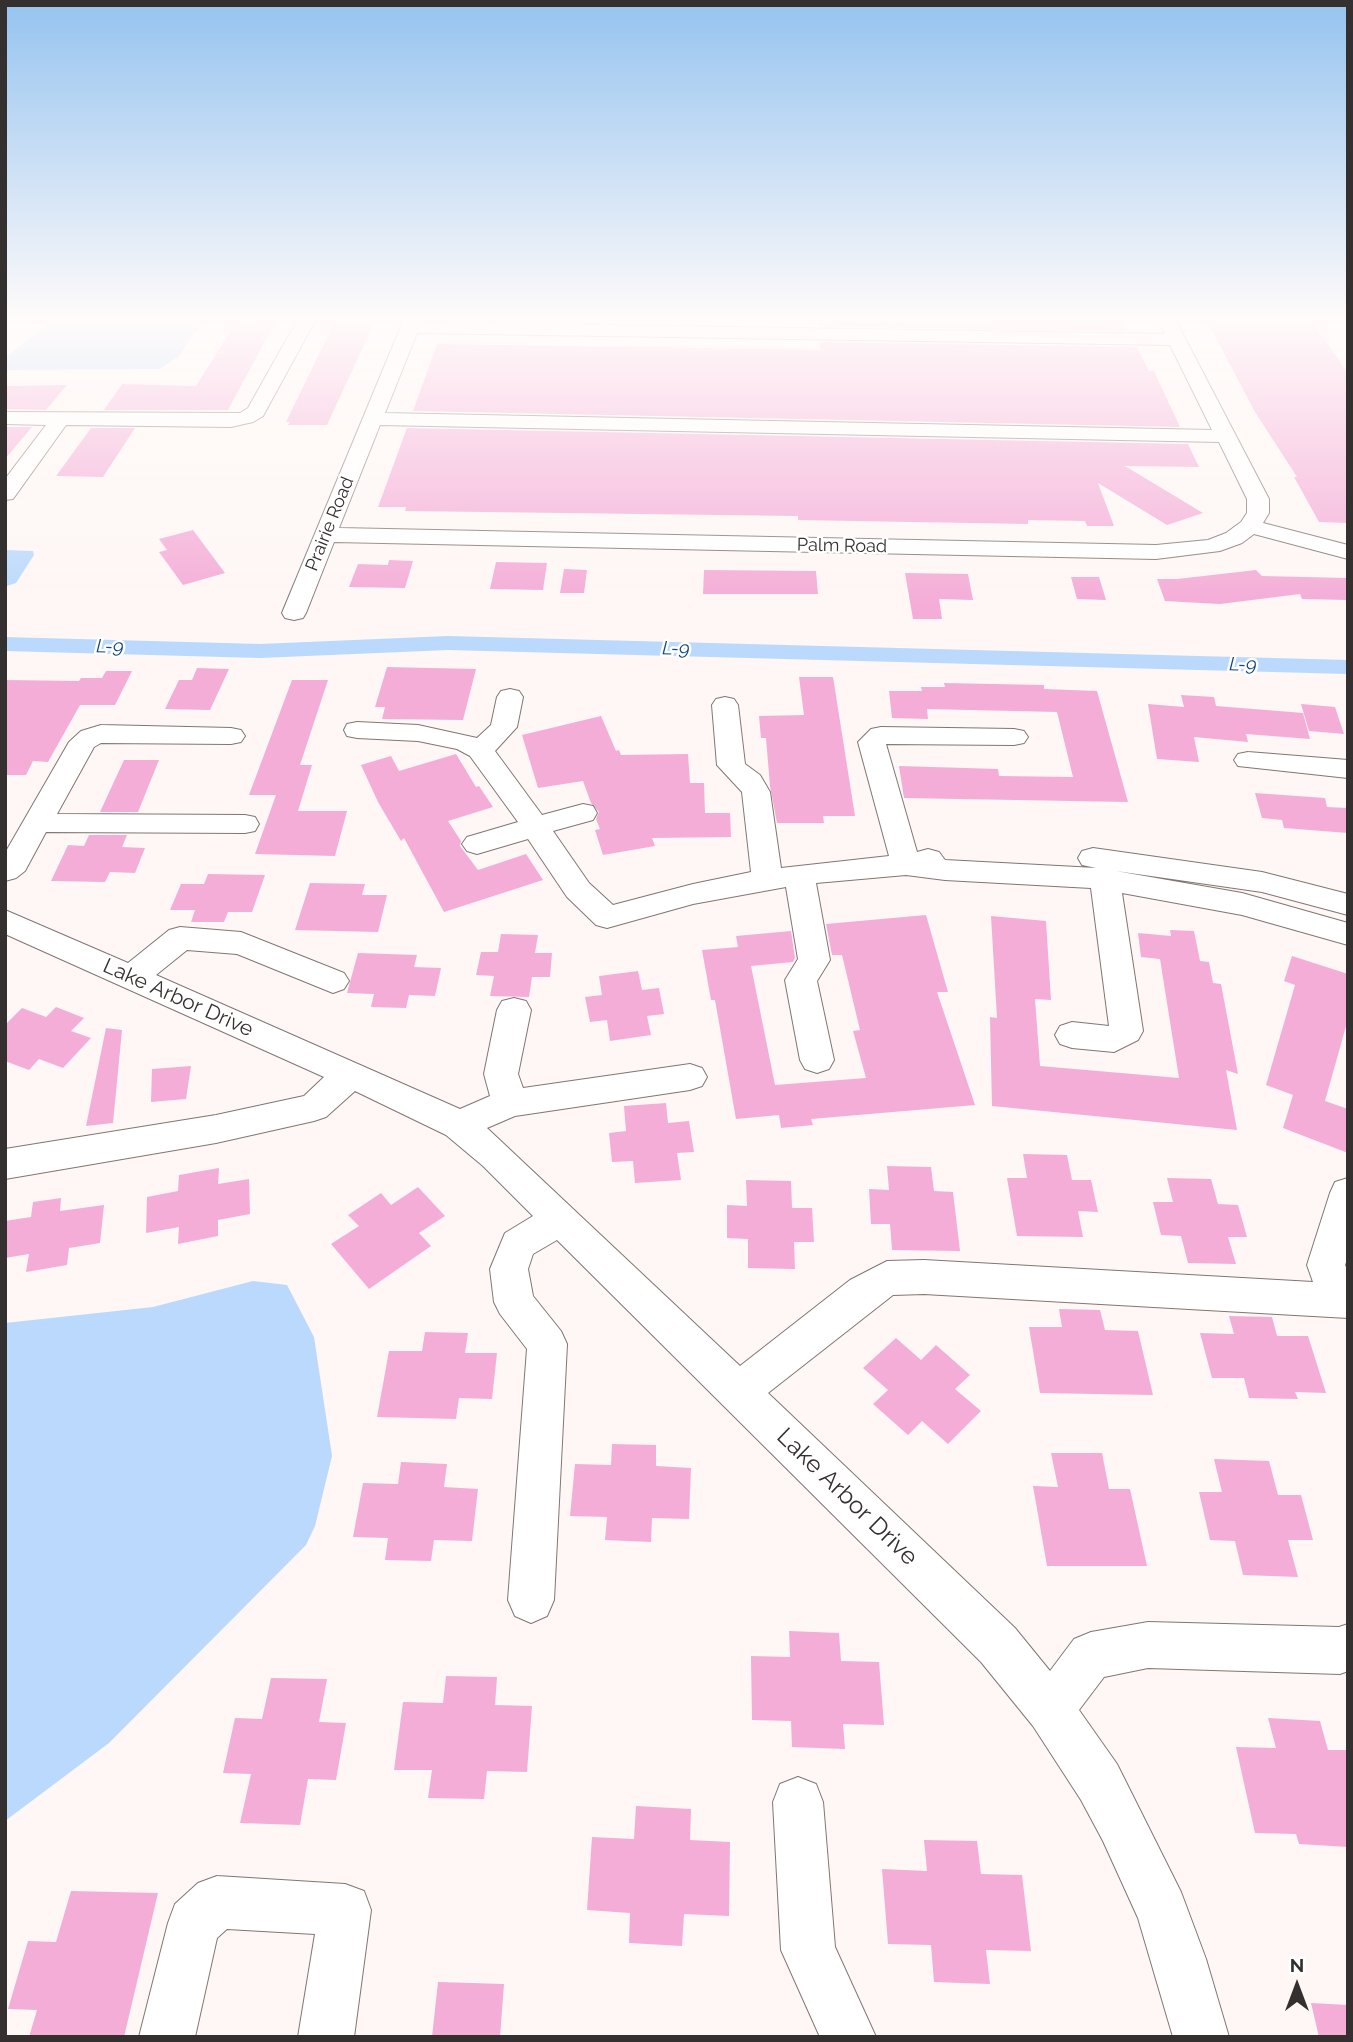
<!DOCTYPE html>
<html>
<head>
<meta charset="utf-8">
<style>
  body { margin:0 }
  #map { position:relative; width:1353px; height:2042px; overflow:hidden; background:#fef7f5; font-family:Raleway,sans-serif }
  canvas { display:block }
  .frame { position:absolute; inset:0; border:7px solid #34302f; pointer-events:none }
  .north { position:absolute; left:1262px; top:1951px; width:70px; height:70px; -webkit-text-stroke:5px #fff; paint-order:stroke; rotate:0deg; font-size:19px; font-weight:700; line-height:28px; text-align:center; color:#34302f }
  .north::after { content:''; display:block; margin:auto; width:24px; height:32px; background:#34302f; clip-path:polygon(50% 0,100% 100%,50% 72%,0 100%) }
</style>
</head>
<body>
<div id="map">
<canvas width="1353" height="2042"></canvas>
<div class="frame"></div>
<div class="north">N</div>
</div>
<script>
const c = document.querySelector('canvas').getContext('2d');
c.lineJoin = 'round';
function paint(path, color) { c.fillStyle = color; c.fill(path, 'evenodd'); }
const toPath = rows => new Path2D(rows.map(r => 'M' + r).join(''));
function strokePath(path, color, width, dash) { c.strokeStyle = color; c.lineWidth = width; c.lineCap = dash ? 'butt' : 'round'; c.setLineDash(dash || []); c.stroke(path); }
function drawText(font, color, halo, rows, align = 'center') {
  c.font = font + ' Raleway,sans-serif'; c.lineWidth = 5; c.setLineDash([]); c.textBaseline = 'middle'; c.strokeStyle = halo; c.fillStyle = color; for (const [text, x, y, turn = 0] of rows) {
    c.save(); c.translate(x, y); c.rotate((+turn || 0) * Math.PI / 180); c.textAlign = isNaN(turn) ? turn : align; if (halo) c.strokeText(text, 0, 0); c.fillText(text, 0, 0); c.restore();
  }
}
paint(toPath([
  [54,319,204,319,179,356,160,369,5,370,5,358],
  [5,550,33,551,34,555,16,583,7,586],
  [253,1281,287,1285,314,1337,332,1456,315,1526,306,1545,109,1743,5,1821,5,1323,153,1307]
]), '#bad9fc');
paint(toPath([
  [448,636,1348,660,1348,674,448,650,260,658,5,651,5,637,260,644,448,636]
]), '#bad9fc');
paint(toPath([
  [238,319,277,319,228,410,104,410,122,384,196,386],
  [336,319,376,319,327,425,288,425,290,422,286,422],
  [820,319,1122,319,1128,331,820,326],
  [1206,319,1310,319,1348,373,1348,523,1319,522,1294,477,1297,477,1255,412],
  [820,342,1137,347,1149,371,1154,371,1180,427,413,411,437,344,820,350],
  [67,385,46,410,5,409,5,386],
  [5,427,32,427,5,459],
  [91,428,135,428,103,477,56,476],
  [407,428,1188,444,1199,467,1125,466,1203,513,1167,525,1098,483,1114,526,1087,526,1085,521,1028,520,1028,524,798,520,798,516,405,511,406,507,378,507],
  [193,530,225,573,183,585,159,552,167,550,159,539],
  [389,560,413,561,405,588,349,587,358,564,388,565],
  [496,562,547,563,543,590,490,589],
  [564,569,587,570,584,593,560,593],
  [704,570,816,571,818,594,703,594],
  [1256,570,1262,576,1348,578,1348,600,1302,599,1300,594,1220,604,1165,601,1157,579,1177,579],
  [905,573,968,574,973,600,939,599,942,619,913,619],
  [1071,577,1099,577,1106,600,1077,599],
  [387,667,476,669,463,720,382,719,385,707,375,707],
  [197,668,229,669,210,710,165,709,179,680,192,680],
  [106,671,132,671,115,705,80,705,48,762,33,761,26,775,5,775,5,680,79,681,81,678,102,678],
  [799,677,833,677,855,816,823,816,824,823,777,823,770,786,766,738,761,738,759,716,804,715],
  [292,680,328,680,300,765,312,765,298,811,347,811,335,856,255,854,276,795,249,795],
  [944,683,1044,685,1044,689,1097,691,1128,802,904,798,899,766,998,769,999,776,1073,777,1057,712,927,709,928,719,892,718,889,691,922,691,921,687,945,687],
  [1181,695,1214,697,1216,706,1303,713,1310,739,1246,734,1248,742,1194,737,1199,762,1157,759,1148,704,1184,707],
  [1301,704,1335,707,1344,734,1309,731],
  [601,716,616,751,619,750,621,755,688,754,690,783,704,783,705,813,730,813,731,837,652,838,655,846,603,855,595,830,600,829,596,819,599,812,591,803,583,781,538,788,522,735],
  [456,754,476,787,479,786,493,807,448,821,461,841,460,846,478,870,526,854,543,880,444,912,404,838,401,841,378,802,361,765,391,756,399,771],
  [124,760,159,760,138,812,100,812],
  [1255,793,1325,798,1327,807,1348,808,1348,833,1284,828,1282,820,1262,818],
  [89,835,127,835,122,847,145,848,135,873,110,872,105,882,51,881,68,845,84,846],
  [208,874,265,875,252,912,228,912,224,922,191,922,195,910,170,910,181,884,204,884],
  [310,883,365,884,362,895,387,895,378,932,295,930],
  [926,915,948,992,937,992,975,1105,811,1119,813,1125,781,1128,779,1115,736,1119,715,1000,711,1000,702,950,738,947,736,936,791,931,795,958,793,962,751,966,775,1085,866,1078,853,1031,860,1030,842,955,832,955,826,924],
  [991,916,1046,921,1051,1000,1035,999,1040,1066,1179,1078,1160,959,1141,957,1138,933,1171,936,1170,930,1194,931,1200,961,1209,962,1213,983,1221,984,1238,1074,1226,1070,1237,1130,992,1106,990,1017,997,1018],
  [501,934,538,935,535,953,552,953,550,977,532,977,529,997,490,996,494,976,476,975,481,952,498,952],
  [358,953,417,955,414,967,441,968,435,996,409,995,406,1008,371,1007,374,994,347,993],
  [1292,956,1348,974,1348,1019,1325,1101,1348,1109,1348,1153,1283,1128,1293,1095,1266,1085,1295,985,1284,981],
  [638,971,642,990,659,988,664,1014,647,1016,651,1035,610,1041,607,1020,590,1022,585,997,602,995,599,976],
  [56,1007,84,1018,71,1031,91,1038,63,1068,39,1059,29,1070,5,1061,5,1025,22,1008,46,1017],
  [106,1028,122,1030,113,1123,86,1126],
  [191,1066,186,1099,151,1102,152,1069],
  [666,1103,668,1123,689,1121,694,1152,677,1153,681,1180,635,1183,633,1161,612,1162,609,1133,626,1131,624,1106],
  [1023,1154,1067,1155,1072,1180,1091,1180,1098,1212,1078,1211,1083,1237,1017,1236,1007,1178,1027,1178],
  [887,1166,931,1167,934,1191,953,1192,960,1251,892,1250,890,1224,871,1224,869,1189,889,1190],
  [219,1168,218,1184,249,1179,250,1214,218,1220,218,1236,178,1244,179,1227,146,1233,147,1197,178,1191,179,1175],
  [1167,1178,1211,1179,1218,1204,1238,1205,1247,1237,1228,1237,1236,1264,1188,1263,1181,1236,1161,1235,1153,1202,1173,1202],
  [746,1180,791,1181,792,1208,812,1208,814,1242,794,1242,795,1269,748,1268,748,1239,727,1238,727,1205,747,1206],
  [418,1187,445,1216,419,1233,431,1246,369,1289,331,1244,359,1226,348,1215,381,1193,391,1205],
  [61,1198,60,1211,104,1205,100,1243,69,1248,67,1265,26,1272,29,1254,5,1258,5,1221,31,1217,33,1202],
  [1059,1309,1100,1310,1105,1330,1138,1331,1153,1395,1040,1393,1029,1327,1062,1327],
  [1229,1316,1272,1317,1277,1336,1308,1336,1326,1393,1295,1392,1298,1399,1249,1398,1244,1378,1212,1378,1200,1333,1234,1334],
  [425,1332,468,1333,465,1353,497,1353,492,1399,459,1398,456,1419,377,1417,389,1351,422,1351],
  [896,1338,921,1360,936,1345,970,1375,955,1389,981,1411,948,1444,922,1421,908,1435,873,1404,888,1390,863,1368],
  [612,1444,656,1445,656,1466,691,1468,689,1519,652,1518,651,1542,605,1540,607,1517,570,1516,575,1464,611,1465],
  [1051,1453,1102,1453,1109,1489,1130,1489,1147,1566,1047,1566,1033,1486,1058,1487],
  [1214,1459,1269,1461,1278,1495,1301,1495,1313,1540,1288,1540,1298,1577,1243,1575,1235,1541,1210,1540,1199,1492,1222,1492],
  [401,1462,447,1464,444,1487,478,1489,472,1541,434,1540,431,1561,385,1560,388,1538,353,1537,363,1483,398,1484],
  [789,1631,839,1633,841,1661,879,1662,884,1725,843,1724,845,1749,792,1747,791,1721,752,1720,751,1656,790,1657],
  [446,1676,497,1677,495,1705,532,1706,527,1772,487,1771,484,1799,428,1798,432,1770,394,1770,403,1702,443,1703],
  [271,1678,327,1679,319,1722,346,1723,336,1780,308,1779,300,1825,240,1823,251,1774,223,1773,235,1718,262,1719],
  [1268,1718,1320,1721,1328,1750,1348,1750,1348,1847,1299,1844,1296,1834,1255,1833,1236,1747,1276,1748],
  [636,1806,691,1809,690,1840,730,1842,729,1916,684,1914,682,1946,629,1943,630,1913,587,1910,592,1837,634,1839],
  [924,1840,977,1841,981,1874,1022,1875,1031,1951,986,1950,990,1984,934,1982,931,1945,888,1944,882,1869,927,1871],
  [71,1891,158,1893,124,2037,29,2037,37,2010,8,2009,28,1941,56,1942],
  [438,1982,504,1984,500,2037,432,2037],
  [1311,2003,1348,2005,1348,2037,1319,2037]
]), '#f4add7');
const minor = toPath([
  [298,319,316,319,263,416,253,422,231,427,66,425,13,499,5,500,5,479,46,425,5,424,5,412,240,413,248,408,298,319],
  [404,319,422,319,421,322,1165,334,1157,319,1175,319,1269,499,1269,513,1263,523,1348,545,1348,559,1254,534,1242,543,1220,551,1156,559,334,542,306,613,303,618,294,620,285,618,282,613,404,319],
  [417,333,1170,345,1212,430,385,413,417,333],
  [380,425,1219,442,1247,499,1247,513,1241,522,1226,533,1208,540,1156,545,339,528,380,425],
  [510,689,519,691,523,697,517,727,495,751,542,815,583,804,593,806,597,813,593,820,553,831,589,883,613,905,693,884,751,872,742,792,717,765,712,705,716,699,725,697,734,699,738,705,745,764,760,775,770,792,781,868,889,856,858,742,871,729,881,727,1014,729,1024,731,1028,737,1024,743,1014,745,886,744,917,852,928,849,939,852,945,860,1096,868,1082,865,1078,858,1082,851,1093,848,1262,872,1348,894,1348,915,1262,892,1116,871,1242,893,1348,923,1348,945,1242,915,1122,893,1143,1031,1138,1040,1114,1052,1072,1048,1060,1044,1055,1035,1060,1026,1072,1022,1109,1026,1091,888,945,880,906,875,816,883,830,960,817,981,834,1060,829,1069,817,1073,805,1069,800,1060,785,980,798,959,786,887,693,904,607,928,596,925,567,897,528,839,477,854,467,851,462,844,467,837,518,822,470,756,457,749,418,741,357,738,347,736,344,730,347,724,357,722,418,725,477,738,491,725,497,697,501,691,510,689],
  [101,725,231,728,241,730,245,736,241,742,231,744,101,743,94,747,57,814,245,815,255,817,259,824,255,831,245,833,46,832,25,871,16,878,5,881,5,853,69,742,81,731,101,725],
  [1248,752,1348,760,1348,778,1238,766,1234,760,1238,754,1248,752],
  [5,910,128,963,169,930,180,927,241,932,344,973,349,981,344,989,333,993,237,954,187,950,156,975,460,1109,490,1096,484,1074,497,1010,502,1001,514,998,526,1001,531,1010,518,1074,523,1088,690,1064,702,1068,707,1077,702,1086,690,1090,515,1116,487,1128,740,1366,850,1280,887,1261,924,1260,1313,1282,1307,1265,1330,1193,1335,1182,1348,1178,1348,1257,1345,1265,1348,1271,1348,1318,924,1294,893,1295,768,1393,1015,1628,1050,1671,1074,1639,1091,1632,1148,1622,1339,1627,1348,1624,1348,1671,1340,1674,1148,1668,1104,1677,1079,1710,1117,1764,1181,1892,1206,1959,1229,2037,1173,2037,1138,1918,1103,1841,1081,1800,1033,1726,981,1662,557,1240,533,1254,528,1269,533,1296,561,1331,567,1344,554,1600,547,1616,531,1623,515,1616,508,1600,527,1349,500,1314,494,1302,490,1269,505,1233,533,1216,483,1166,446,1135,355,1091,326,1117,314,1121,216,1143,5,1179,5,1149,216,1115,304,1096,324,1077,5,934,5,910],
  [798,1777,816,1784,823,1802,835,1947,876,2037,820,2037,781,1950,773,1802,780,1784,798,1777],
  [217,1876,345,1884,364,1891,371,1910,354,2037,298,2037,315,1934,227,1929,217,1938,195,2037,139,2037,168,1923,175,1904,198,1883,217,1876]
]);
strokePath(minor, '#807773', 2);
paint(minor, '#fff');
const sky = c.createLinearGradient(0, 0, 0, 604);
sky.addColorStop(0, '#95c3f0');
sky.addColorStop(0.53, '#fffbfa');
sky.addColorStop(1, '#fffbfa00');
c.fillStyle = sky;
c.fillRect(0, 0, 1353, 604);
drawText('18px', '#34302f', '#fff', [
  ["Prairie Road",330,524,-68],
  ["Palm Road",842,546,1]
]);
drawText('italic 19px', '#14487c', '#fff', [
  ["L-9",110,647,2],
  ["L-9",676,649,2],
  ["L-9",1243,665,2]
]);
drawText('21px', '#34302f', '#fff', [
  ["Lake Arbor Drive",178,998,24]
]);
drawText('24px', '#34302f', '#fff', [
  ["Lake Arbor Drive",847,1497,44]
]);
</script>
</body>
</html>
